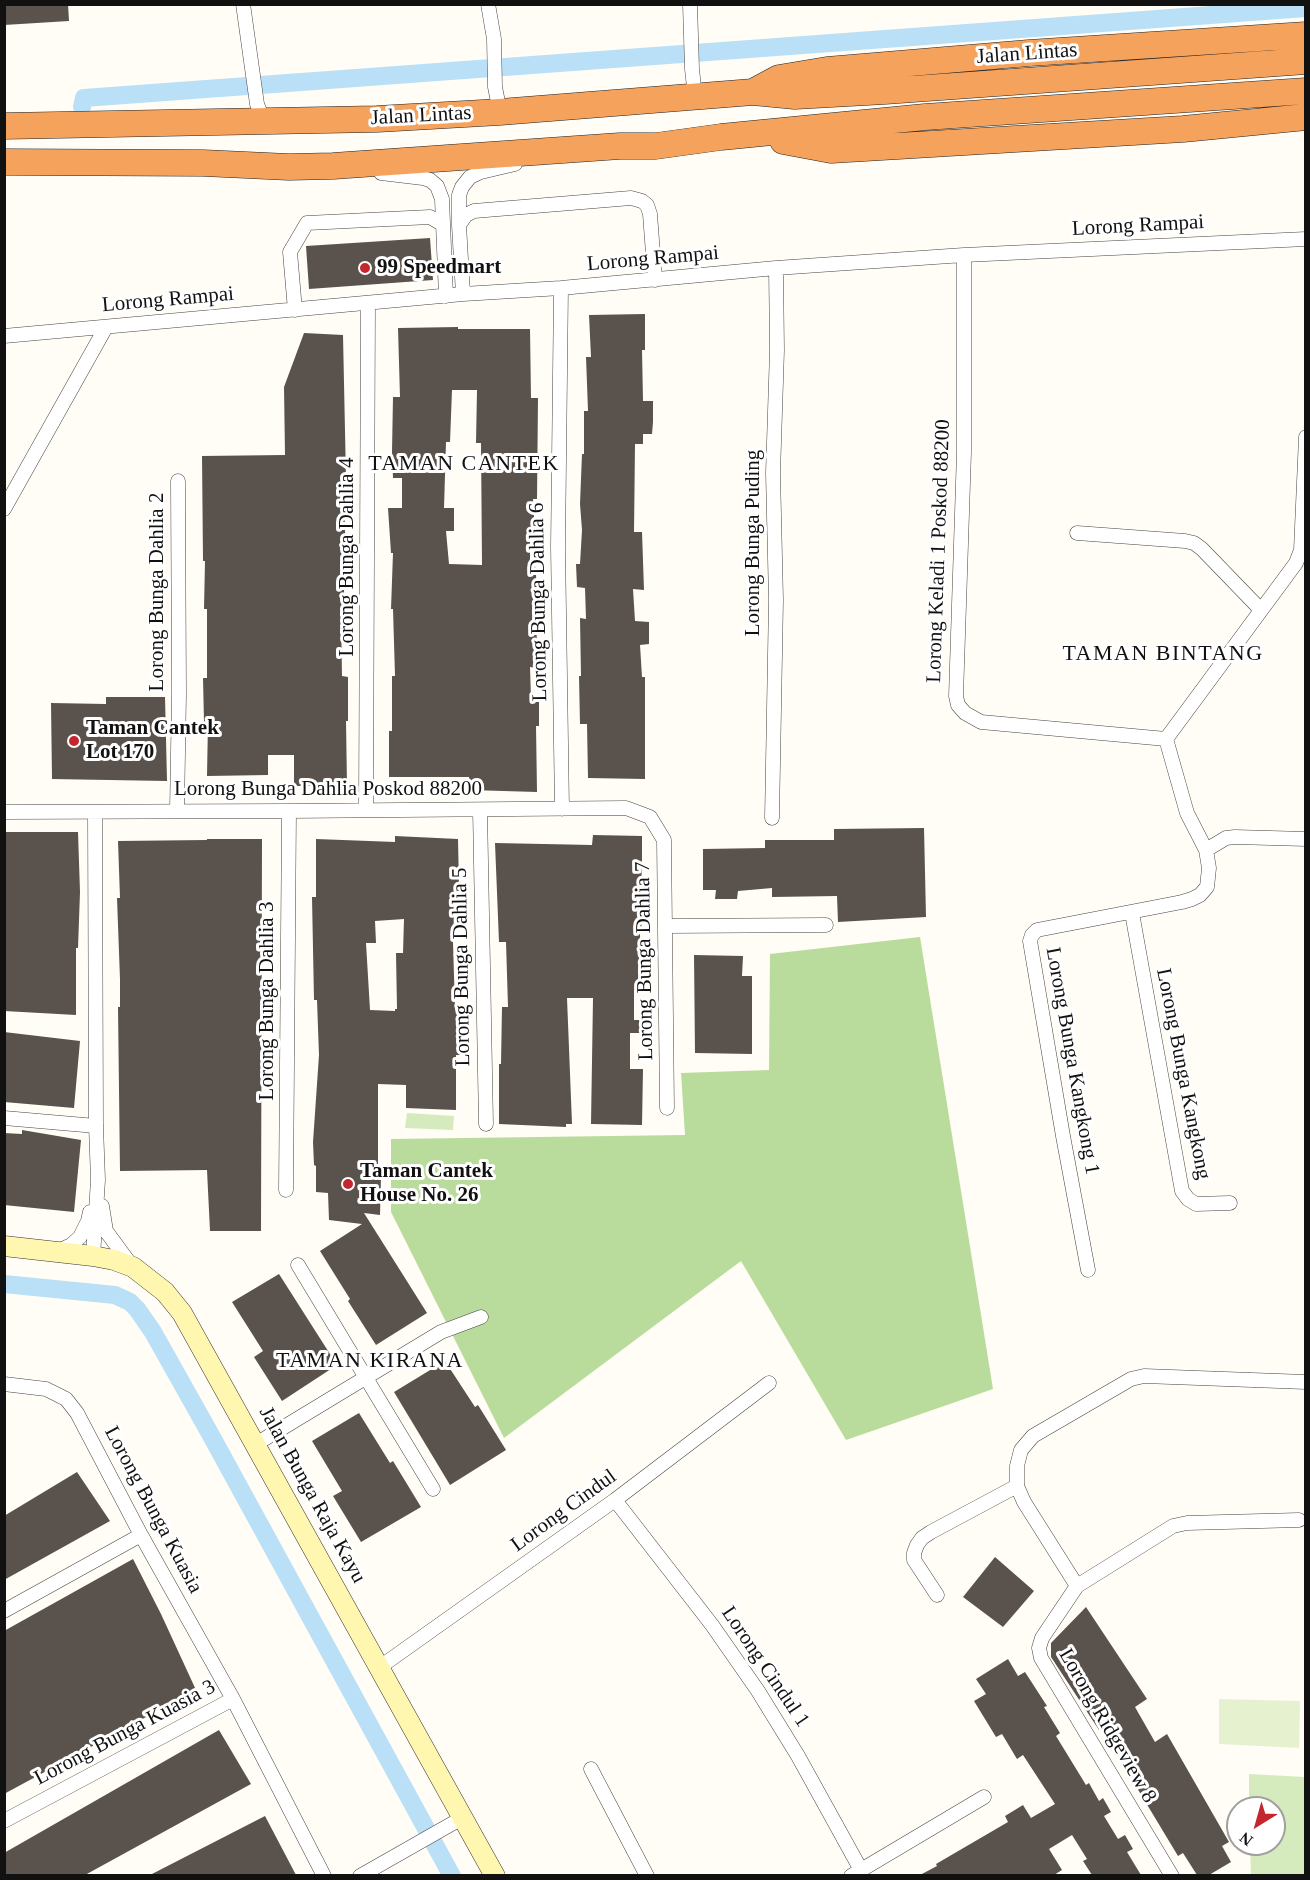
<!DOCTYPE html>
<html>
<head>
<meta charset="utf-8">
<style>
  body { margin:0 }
  #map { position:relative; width:1310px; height:1880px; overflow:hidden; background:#fffdf5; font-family:Georgia,serif }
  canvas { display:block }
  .frame { position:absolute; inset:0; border:6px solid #111; pointer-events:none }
  .north { position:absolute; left:1226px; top:1796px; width:60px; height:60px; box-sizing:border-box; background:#fff; border:2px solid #a0a0a0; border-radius:50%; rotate:217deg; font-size:16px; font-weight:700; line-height:24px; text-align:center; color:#111 }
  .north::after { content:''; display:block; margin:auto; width:21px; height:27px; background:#c4262e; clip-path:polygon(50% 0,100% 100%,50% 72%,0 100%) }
</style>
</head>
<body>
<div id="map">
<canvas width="1310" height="1880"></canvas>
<div class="frame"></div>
<div class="north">N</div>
</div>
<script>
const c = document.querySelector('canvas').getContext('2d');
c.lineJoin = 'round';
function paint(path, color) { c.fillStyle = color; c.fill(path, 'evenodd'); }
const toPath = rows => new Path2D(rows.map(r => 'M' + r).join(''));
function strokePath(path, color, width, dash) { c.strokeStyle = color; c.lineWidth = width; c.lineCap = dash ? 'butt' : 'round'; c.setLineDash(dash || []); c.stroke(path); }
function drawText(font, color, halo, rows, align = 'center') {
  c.font = font + ' Georgia,serif'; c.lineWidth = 6; c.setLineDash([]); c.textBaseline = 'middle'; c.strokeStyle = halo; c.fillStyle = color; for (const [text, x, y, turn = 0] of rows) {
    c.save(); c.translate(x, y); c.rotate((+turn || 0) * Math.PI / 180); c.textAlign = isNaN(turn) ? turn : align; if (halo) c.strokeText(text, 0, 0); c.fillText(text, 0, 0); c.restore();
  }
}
paint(toPath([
  [407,1113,454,1116,453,1130,405,1128],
  [1249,1774,1305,1777,1305,1875,1251,1875,1250,1844,1274,1844,1274,1808,1249,1808]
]), '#d5ebbd');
paint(toPath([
  [920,937,993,1389,846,1440,741,1261,504,1438,391,1212,391,1139,685,1135,681,1073,769,1070,770,954]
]), '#b9dc9c');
paint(toPath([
  [1219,1699,1300,1701,1299,1748,1219,1744]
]), '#e6f2cf');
strokePath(toPath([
  [82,107,84,98,1306,8],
  [4,1284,115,1295,130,1302,137,1309,153,1332,213,1439,452,1876]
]), '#b9e0f7', 18);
paint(toPath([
  [4,4,68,4,69,21,4,25],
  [430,238,433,280,309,289,306,246],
  [645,314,645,350,642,350,643,401,653,401,653,422,652,434,643,434,643,444,635,444,634,532,642,532,644,590,633,589,635,621,649,622,649,644,640,645,642,677,645,677,645,779,588,778,587,724,580,724,579,676,581,676,580,618,586,619,585,588,577,587,576,564,580,564,582,530,580,504,582,454,584,454,584,411,588,411,586,357,591,357,589,315],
  [458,327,458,329,530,329,531,398,538,398,537,499,533,499,535,533,530,533,530,566,536,567,537,668,530,667,531,699,539,700,539,726,536,726,537,792,470,790,469,777,389,777,389,731,392,731,392,676,395,676,393,609,391,609,393,553,391,553,388,508,402,508,402,478,393,478,392,452,393,397,400,397,398,328],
  [452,390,477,390,476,443,481,443,482,565,449,564,446,531,454,531,454,508,444,508,446,442,450,442],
  [304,333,343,335,346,479,345,500,344,500,346,559,344,591,345,615,341,615,342,676,348,677,348,721,346,721,347,786,294,786,294,755,268,755,268,775,207,776,208,722,204,722,203,678,207,678,207,609,204,609,205,561,203,561,202,456,285,455,284,387],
  [106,697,165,697,167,781,52,779,51,703,106,704],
  [924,828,926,917,838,922,837,896,772,897,772,888,738,891,737,899,715,899,716,890,703,890,703,849,765,848,765,840,834,840,834,829],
  [4,832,78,832,80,892,78,948,76,948,76,1015,4,1011],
  [593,835,642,836,642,863,641,887,639,887,642,933,640,933,641,989,634,990,634,1020,641,1020,642,1033,630,1033,630,1069,643,1069,642,1125,591,1124,593,998,567,998,572,1124,566,1124,566,1127,499,1124,499,1064,501,1064,502,1007,508,1007,506,942,499,942,495,843,592,845],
  [395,836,458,839,459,888,455,888,453,942,455,1010,460,1010,460,1055,456,1055,456,1110,406,1108,406,1085,378,1084,378,1176,381,1176,380,1215,364,1213,427,1313,376,1345,348,1301,350,1299,320,1251,362,1224,329,1220,328,1193,316,1192,316,1166,314,1165,313,1142,319,1055,317,1000,314,1000,312,897,316,897,316,839,395,842],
  [404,919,403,953,396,953,397,1009,395,1009,395,1011,370,1010,366,943,376,943,375,921],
  [207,839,262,839,261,1231,210,1231,207,1170,120,1171,118,1007,120,1007,120,979,117,898,120,898,118,841,207,840],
  [694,955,743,956,742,976,752,976,752,1054,695,1053],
  [4,1032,80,1041,74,1108,4,1102],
  [22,1130,81,1140,74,1212,4,1205,4,1133,22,1134],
  [279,1274,337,1365,282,1401,254,1357,263,1351,232,1302],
  [445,1361,475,1407,478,1405,506,1450,450,1485,394,1392],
  [359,1413,390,1463,393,1461,421,1507,361,1542,333,1496,342,1491,312,1441],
  [77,1472,110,1521,4,1580,4,1516],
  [995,1557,1034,1591,1003,1627,963,1597],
  [133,1559,161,1614,196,1690,4,1794,4,1631],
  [1086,1607,1147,1699,1135,1707,1155,1742,1167,1734,1229,1842,1222,1846,1231,1862,1209,1875,1197,1875,1183,1853,1178,1856,1122,1763,1125,1761,1112,1739,1104,1727,1099,1730,1051,1657,1051,1643],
  [1008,1659,1018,1676,1025,1672,1047,1706,1044,1707,1060,1733,1056,1736,1086,1785,1089,1783,1099,1801,1103,1798,1111,1812,1104,1816,1118,1839,1125,1835,1133,1849,1127,1852,1141,1875,1092,1875,1083,1861,1087,1859,1072,1835,1049,1849,1062,1870,1054,1875,920,1875,937,1866,936,1864,1008,1822,1005,1816,1023,1805,1031,1818,1055,1804,1023,1755,1017,1759,1002,1734,996,1737,974,1701,986,1694,976,1679],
  [219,1730,251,1784,85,1875,4,1875,4,1853],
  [265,1816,296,1875,150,1875]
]), '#5a524d');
const street = toPath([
  [243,4,257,104,263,120],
  [488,4,494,39,495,87,500,112],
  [690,4,692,69,695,96],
  [381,173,423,178,430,180,437,186,442,199,446,296],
  [459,225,466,215,474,211,631,198,642,201,647,205,650,214,655,280],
  [964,255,964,452,956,696,958,705,965,713,981,722,1166,739],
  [561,288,558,547,562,809],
  [463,294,459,225,459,195,462,187,470,177,481,172,515,164],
  [295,310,290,252,307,223,430,217,442,224],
  [4,336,463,294,561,288,776,268,964,255,1306,239],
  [4,509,106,327],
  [1077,533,1185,541,1194,543,1202,549,1261,610],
  [366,810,368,304],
  [480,810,486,1124],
  [177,811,179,694,178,481],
  [4,812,289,811,626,808,650,817,664,840,667,1108],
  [772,818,776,600,773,473,777,350,776,268],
  [1206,850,1226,838,1235,837,1306,839],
  [1132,913,1182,1191,1188,1199,1196,1204,1230,1203],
  [666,926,826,925],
  [4,1118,96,1126],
  [286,1190,289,811],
  [102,1206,106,1231,131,1265],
  [58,1251,71,1245,80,1237,88,1221,90,1212],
  [93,1256,98,1180,96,1126,95,812],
  [298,1265,433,1489],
  [1088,1270,1063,1136,1030,941,1032,935,1037,930,1182,902,1192,899,1200,895,1207,887,1209,868,1206,850,1187,813,1166,739,1296,563,1301,550,1306,437],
  [4,1384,46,1389,66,1399,77,1413,141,1535,233,1699,324,1876],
  [256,1444,441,1332,481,1317],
  [615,1500,712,1625,758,1691,798,1756,861,1870],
  [1077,1586,1024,1502,1017,1486,1017,1466,1021,1450,1033,1436,1131,1379,1144,1376,1306,1382],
  [937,1595,914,1560,914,1553,917,1545,922,1538,931,1532,1017,1486],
  [4,1611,141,1535],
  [380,1667,615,1500,769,1383],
  [591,1769,647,1876],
  [4,1821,233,1699],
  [360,1876,462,1818],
  [851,1876,984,1797],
  [1172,1876,1041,1658,1039,1648,1042,1638,1077,1586,1173,1526,1187,1523,1299,1520]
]);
const secondary = toPath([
  [4,1246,93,1256,114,1260,133,1267,165,1292,182,1313,495,1876]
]);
const highway = toPath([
  [753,92,779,78,827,70,1029,53,1306,35],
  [4,126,377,119,500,112,753,92,795,96,885,91,1306,61],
  [783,141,831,150,1183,129,1306,117],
  [4,162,203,163,289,167,333,166,620,146,656,146,721,137,925,117,1306,91]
]);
strokePath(street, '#444', 15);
strokePath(secondary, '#333', 21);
strokePath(highway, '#222', 27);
strokePath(street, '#fff', 14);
strokePath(secondary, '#fff6b0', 20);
strokePath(highway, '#f5a25d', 26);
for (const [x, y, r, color] of [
  [365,268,6,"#c4262e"],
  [74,741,6,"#c4262e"],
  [348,1184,6,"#c4262e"]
]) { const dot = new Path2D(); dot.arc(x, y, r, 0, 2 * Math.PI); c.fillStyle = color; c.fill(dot); strokePath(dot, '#fff', 2); }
drawText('21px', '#111', '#fff', [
  ["Jalan Lintas",1027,54,-4],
  ["Jalan Lintas",421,116,-3],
  ["Lorong Rampai",1138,226,-3],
  ["Lorong Rampai",653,259,-5],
  ["Lorong Rampai",168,300,-5],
  ["Lorong Bunga Puding",753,543,-90],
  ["Lorong Keladi 1 Poskod 88200",939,551,-88],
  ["Lorong Bunga Dahlia 4",347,557,-90],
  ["Lorong Bunga Dahlia 2",157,592,-90],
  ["Lorong Bunga Dahlia 6",539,602,-91],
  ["Lorong Bunga Dahlia Poskod 88200",328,789],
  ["Lorong Bunga Dahlia 7",645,961,-91],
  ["Lorong Bunga Dahlia 5",462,967,-91],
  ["Lorong Bunga Dahlia 3",267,1001,-90],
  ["Lorong Bunga Kangkong 1",1072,1061,80],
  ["Lorong Bunga Kangkong",1183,1074,79],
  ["Jalan Bunga Raja Kayu",312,1495,61],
  ["Lorong Bunga Kuasia",153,1510,62],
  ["Lorong Cindul",564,1511,-36],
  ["Lorong Cindul 1",765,1667,56],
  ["Lorong Ridgeview 8",1107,1726,60],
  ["Lorong Bunga Kuasia 3",125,1733,-28]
]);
drawText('bold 21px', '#111', '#fff', [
  ["99 Speedmart",377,268],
  ["Taman Cantek",86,729],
  ["Lot 170",86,753],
  ["Taman Cantek",360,1172],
  ["House No. 26",360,1196]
], 'left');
c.letterSpacing = '1.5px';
drawText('22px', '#111', '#fff', [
  ["TAMAN CANTEK",464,464],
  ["TAMAN BINTANG",1163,654],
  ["TAMAN KIRANA",370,1361]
]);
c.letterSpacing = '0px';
</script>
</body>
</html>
